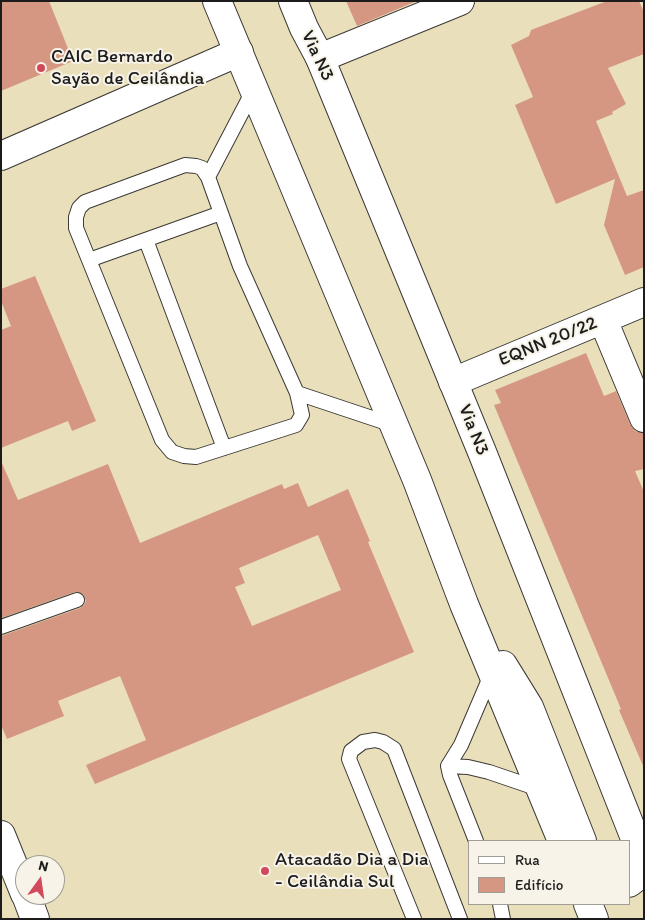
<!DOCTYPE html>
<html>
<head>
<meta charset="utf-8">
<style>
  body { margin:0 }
  #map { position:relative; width:645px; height:920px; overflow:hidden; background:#eadfbb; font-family:Itim,sans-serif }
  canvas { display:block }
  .frame { position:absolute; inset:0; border:2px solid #1c1c1c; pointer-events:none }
  .legend { position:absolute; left:468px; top:840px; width:162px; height:65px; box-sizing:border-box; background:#f7f3e8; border:1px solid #9f9d96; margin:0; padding:6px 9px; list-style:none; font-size:15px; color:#1c1c1c }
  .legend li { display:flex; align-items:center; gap:10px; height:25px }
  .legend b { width:25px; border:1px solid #9f9d96 }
  .north { position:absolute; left:15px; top:855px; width:50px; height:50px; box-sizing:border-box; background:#f7f3e8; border:1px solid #9f9d96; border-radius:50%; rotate:14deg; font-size:14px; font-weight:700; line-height:20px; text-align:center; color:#1c1c1c }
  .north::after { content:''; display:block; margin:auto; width:18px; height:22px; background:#d1495b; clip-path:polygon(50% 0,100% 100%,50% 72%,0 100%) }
</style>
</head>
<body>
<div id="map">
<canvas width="645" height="920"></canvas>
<div class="frame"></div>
<ul class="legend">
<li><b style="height:6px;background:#fff"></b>Rua</li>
<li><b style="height:14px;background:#d59782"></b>Edifício</li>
</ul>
<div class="north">N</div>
</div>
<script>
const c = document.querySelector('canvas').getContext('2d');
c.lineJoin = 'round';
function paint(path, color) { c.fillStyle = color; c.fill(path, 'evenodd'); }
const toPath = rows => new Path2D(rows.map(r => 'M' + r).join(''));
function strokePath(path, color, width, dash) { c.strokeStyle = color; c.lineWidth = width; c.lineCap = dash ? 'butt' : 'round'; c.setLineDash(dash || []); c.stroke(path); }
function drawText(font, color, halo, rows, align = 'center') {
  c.font = font + ' Itim,sans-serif'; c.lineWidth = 4; c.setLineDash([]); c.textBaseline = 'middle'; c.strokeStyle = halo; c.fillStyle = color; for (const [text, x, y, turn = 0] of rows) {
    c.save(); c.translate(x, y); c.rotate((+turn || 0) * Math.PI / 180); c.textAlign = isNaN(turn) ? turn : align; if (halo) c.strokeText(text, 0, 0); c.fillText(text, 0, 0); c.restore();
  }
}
paint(toPath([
  [1,1,49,1,73,61,1,91],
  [346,1,417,1,357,26],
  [607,1,639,1,644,12,644,54,608,68,626,104,612,112,613,114,596,121,627,196,644,190,644,267,625,275,604,225,615,179,556,204,515,105,533,97,511,45,529,36,531,30],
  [35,276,96,421,72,431,68,421,1,448,1,330,11,326,1,301,1,289],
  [586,353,604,396,616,391,630,424,635,431,644,433,644,469,635,471,644,492,644,768,619,710,621,709,494,405,501,403,495,390],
  [1,461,18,500,108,464,140,543,282,484,284,489,298,483,308,507,348,489,370,541,368,542,414,652,95,784,86,765,146,740,120,676,58,701,64,716,7,739,1,725,1,636,80,608,84,605,86,601,83,594,75,592,1,618],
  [318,535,341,590,252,626,235,587,245,583,239,568]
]), '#d59782');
const service = toPath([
  [185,165,196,166,202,168,208,177,240,266,297,393,302,415,296,425,196,457,184,456,172,452,162,440,76,228,76,217,79,208,85,202,185,165],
  [208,177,254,89],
  [146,240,224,448],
  [89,260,221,213],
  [297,393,393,425],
  [1,627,77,600],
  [448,766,468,767,489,772,539,789],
  [476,841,450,775,448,766,461,745,491,675],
  [500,904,503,919],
  [414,919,349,759,351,751,363,742,375,740,383,742,394,749,460,919]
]);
const minor = toPath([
  [320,58,460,1],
  [1,156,239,52],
  [603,320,644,418],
  [453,382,644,302],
  [1,835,25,894],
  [26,895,35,919]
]);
const primary = toPath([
  [217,1,417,480,464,604,562,841],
  [293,1,304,28,320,58,482,452,644,861],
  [503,665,529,707,582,841],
  [629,883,638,876,642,867,642,857],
  [588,904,594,919]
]);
strokePath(service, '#3b3934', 16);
strokePath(minor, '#3b3934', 30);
strokePath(primary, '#3b3934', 30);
strokePath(service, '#fff', 14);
strokePath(minor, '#fff', 28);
strokePath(primary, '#fff', 28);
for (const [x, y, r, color] of [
  [41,68,5,"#d1495b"],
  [265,871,5,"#d1495b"]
]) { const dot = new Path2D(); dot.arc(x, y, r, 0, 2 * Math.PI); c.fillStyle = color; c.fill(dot); strokePath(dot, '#f7f3e8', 2); }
drawText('19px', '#1c1c1c', '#f7f3e8', [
  ["Via N3",317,56,65],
  ["EQNN 20/22",548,342,-22],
  ["Via N3",473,430,68]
]);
drawText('19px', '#1c1c1c', '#f7f3e8', [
  ["CAIC Bernardo",51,57],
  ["Sayão de Ceilândia",51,79],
  ["Atacadão Dia a Dia",275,860],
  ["- Ceilândia Sul",275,882]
], 'left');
</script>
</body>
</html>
